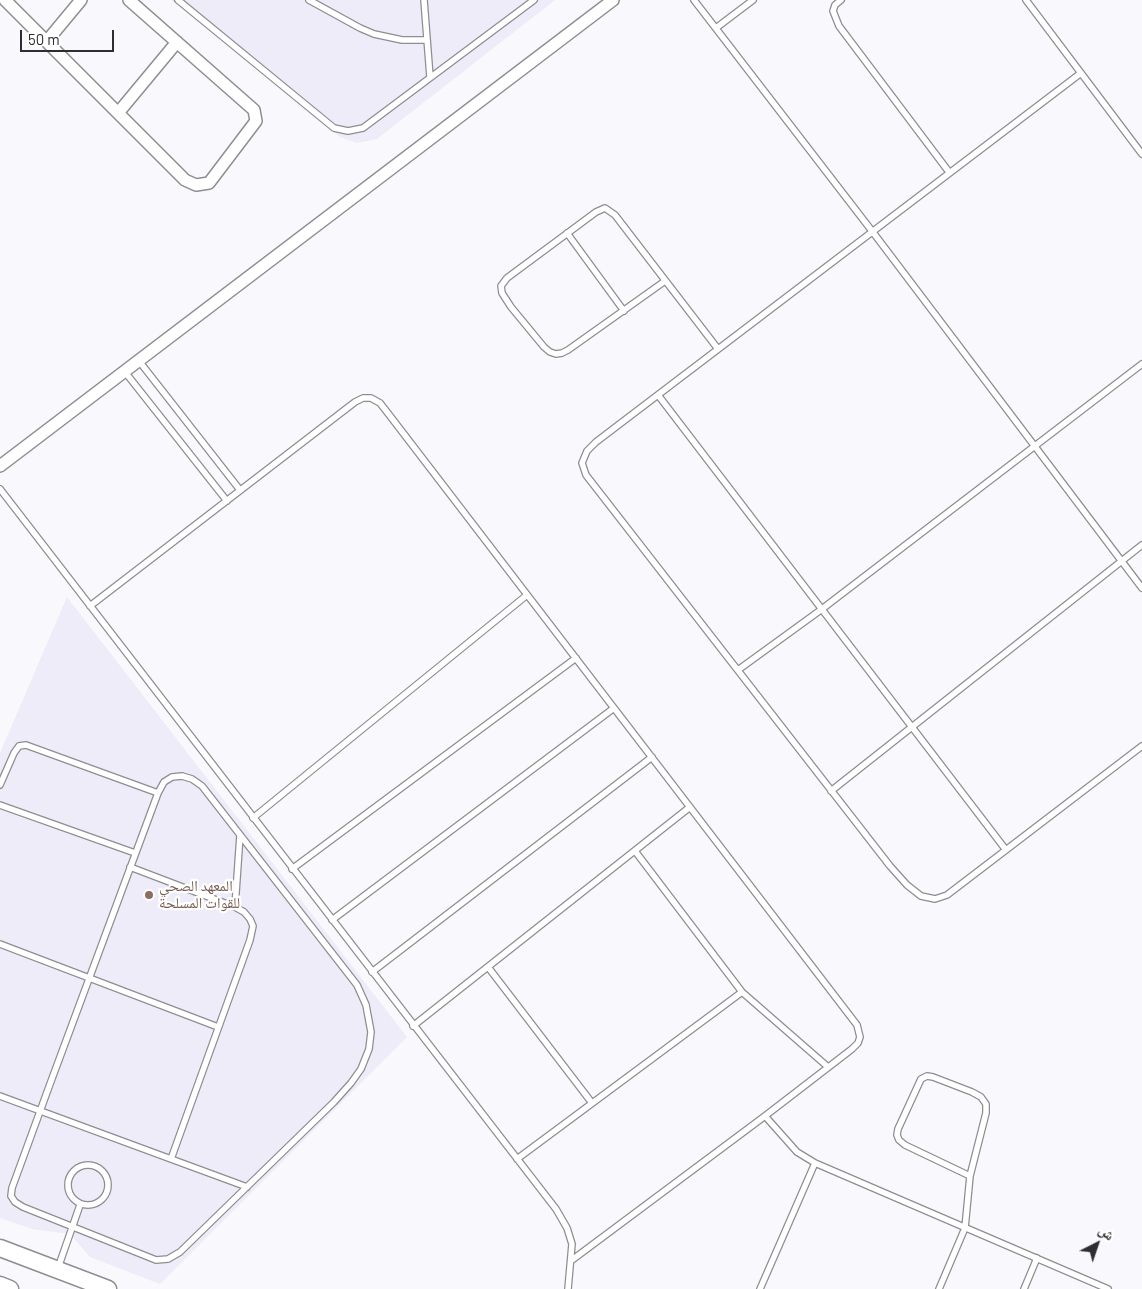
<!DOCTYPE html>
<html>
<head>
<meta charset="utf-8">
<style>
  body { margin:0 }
  #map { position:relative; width:1142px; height:1289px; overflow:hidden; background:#f9f8fd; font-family:Barlow,"Noto Naskh Arabic",sans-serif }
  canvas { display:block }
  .north { position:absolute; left:1072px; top:1219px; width:50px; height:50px; -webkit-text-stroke:4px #fff; paint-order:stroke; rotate:41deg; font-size:14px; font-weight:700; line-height:20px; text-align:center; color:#2e2e30 }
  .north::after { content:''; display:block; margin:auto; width:18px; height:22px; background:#2e2e30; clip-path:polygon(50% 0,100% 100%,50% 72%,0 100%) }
  .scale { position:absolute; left:20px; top:30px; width:94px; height:22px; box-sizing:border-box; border:2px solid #2e2e30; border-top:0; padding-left:6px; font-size:15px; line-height:18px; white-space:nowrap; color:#2e2e30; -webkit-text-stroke:4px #fff; paint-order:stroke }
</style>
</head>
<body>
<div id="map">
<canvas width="1142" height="1289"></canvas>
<div class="north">ش</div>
<div class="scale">50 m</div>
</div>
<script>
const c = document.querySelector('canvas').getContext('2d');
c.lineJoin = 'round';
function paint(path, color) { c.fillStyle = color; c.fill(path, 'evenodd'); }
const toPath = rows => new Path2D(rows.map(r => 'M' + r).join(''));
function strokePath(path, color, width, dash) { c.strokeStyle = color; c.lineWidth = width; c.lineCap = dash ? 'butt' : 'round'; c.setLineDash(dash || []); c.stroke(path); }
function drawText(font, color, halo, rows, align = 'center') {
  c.font = font + ' Barlow,"Noto Naskh Arabic",sans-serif'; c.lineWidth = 4.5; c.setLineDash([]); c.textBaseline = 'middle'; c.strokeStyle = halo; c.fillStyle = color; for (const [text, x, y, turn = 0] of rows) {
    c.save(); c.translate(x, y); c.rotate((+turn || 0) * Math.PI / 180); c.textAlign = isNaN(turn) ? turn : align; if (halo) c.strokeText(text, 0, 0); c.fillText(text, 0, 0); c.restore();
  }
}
paint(toPath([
  [171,0,555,0,377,139,357,143,340,137],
  [67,597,407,1037,160,1284,90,1257,70,1234,32,1229,0,1218,0,753]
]), '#edecf8');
const lane = toPath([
  [178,0,334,128,348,131,363,128,534,0],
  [309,0,360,28,374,34,402,40,427,40],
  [424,0,430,77],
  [694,0,872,231,1142,588],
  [841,0,835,5,833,11,839,26,949,172],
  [1026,0,1142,154],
  [716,28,753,0],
  [1081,73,596,442,587,451,582,463,586,475,890,866,907,885,921,896,935,899,947,895,1142,746],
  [567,233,624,311],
  [665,281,568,350,562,353,556,354,550,352,544,347,511,307,502,293,501,286,507,278,596,212,605,208,615,215,718,349],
  [139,361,240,490],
  [125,372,227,501],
  [658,395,1006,850],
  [0,489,556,1209,567,1228,572,1244,568,1289],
  [90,606,355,402,363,398,371,398,380,403,387,412,857,1025,860,1037,858,1043,852,1049,765,1116,572,1260],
  [738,670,822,609,1142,364],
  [182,776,192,779,202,786,357,985,366,1005,371,1032,369,1049,361,1069,351,1083,334,1102,180,1252,168,1259,156,1260,23,1207,15,1202,11,1196,12,1188,50,1084,158,793,164,782,172,777,182,776],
  [0,785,14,753,19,746,26,745,158,793],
  [831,791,1142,545],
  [0,805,135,853],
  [253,818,527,595],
  [635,851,742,992,828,1067],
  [130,867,235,907,244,912,250,919,253,926,250,940,171,1159],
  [292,869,576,658],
  [235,907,240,835],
  [332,920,614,708],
  [0,944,218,1027],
  [488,967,592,1103],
  [372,972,652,757],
  [413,1026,690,807],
  [0,1096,247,1187],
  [765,1116,797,1152,815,1163,1108,1289],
  [517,1159,742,992],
  '68 1185a20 20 0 1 1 40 0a20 20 0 1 1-40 0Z',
  [58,1268,80,1205],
  [760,1289,815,1163],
  [939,1289,965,1228,970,1176,986,1113,986,1104,981,1097,972,1092,933,1077,927,1076,921,1079,898,1129,897,1135,899,1140,905,1145,970,1176],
  [1024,1289,1037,1258]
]);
const street = toPath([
  [5,0,185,180,196,185,209,183,253,125,256,121,254,110,129,0],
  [47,41,81,0],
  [118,113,177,42],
  [0,466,613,0]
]);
const secondary = toPath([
  [0,1248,108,1289],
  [0,1285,10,1289]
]);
strokePath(lane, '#8e8d92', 8);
strokePath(street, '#8e8d92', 14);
strokePath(secondary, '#8e8d92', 19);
strokePath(lane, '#fff', 5.5);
strokePath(street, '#fff', 11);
strokePath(secondary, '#fff', 16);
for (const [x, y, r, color] of [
  [149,895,5,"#8d6e63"]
]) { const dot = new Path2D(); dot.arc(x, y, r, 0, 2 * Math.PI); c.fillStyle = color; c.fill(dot); strokePath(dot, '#fff', 2); }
drawText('15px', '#785e54', '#fff', [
  ["المعهد الصحي",159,886],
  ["للقوات المسلحة",159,903]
], 'left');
</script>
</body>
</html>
